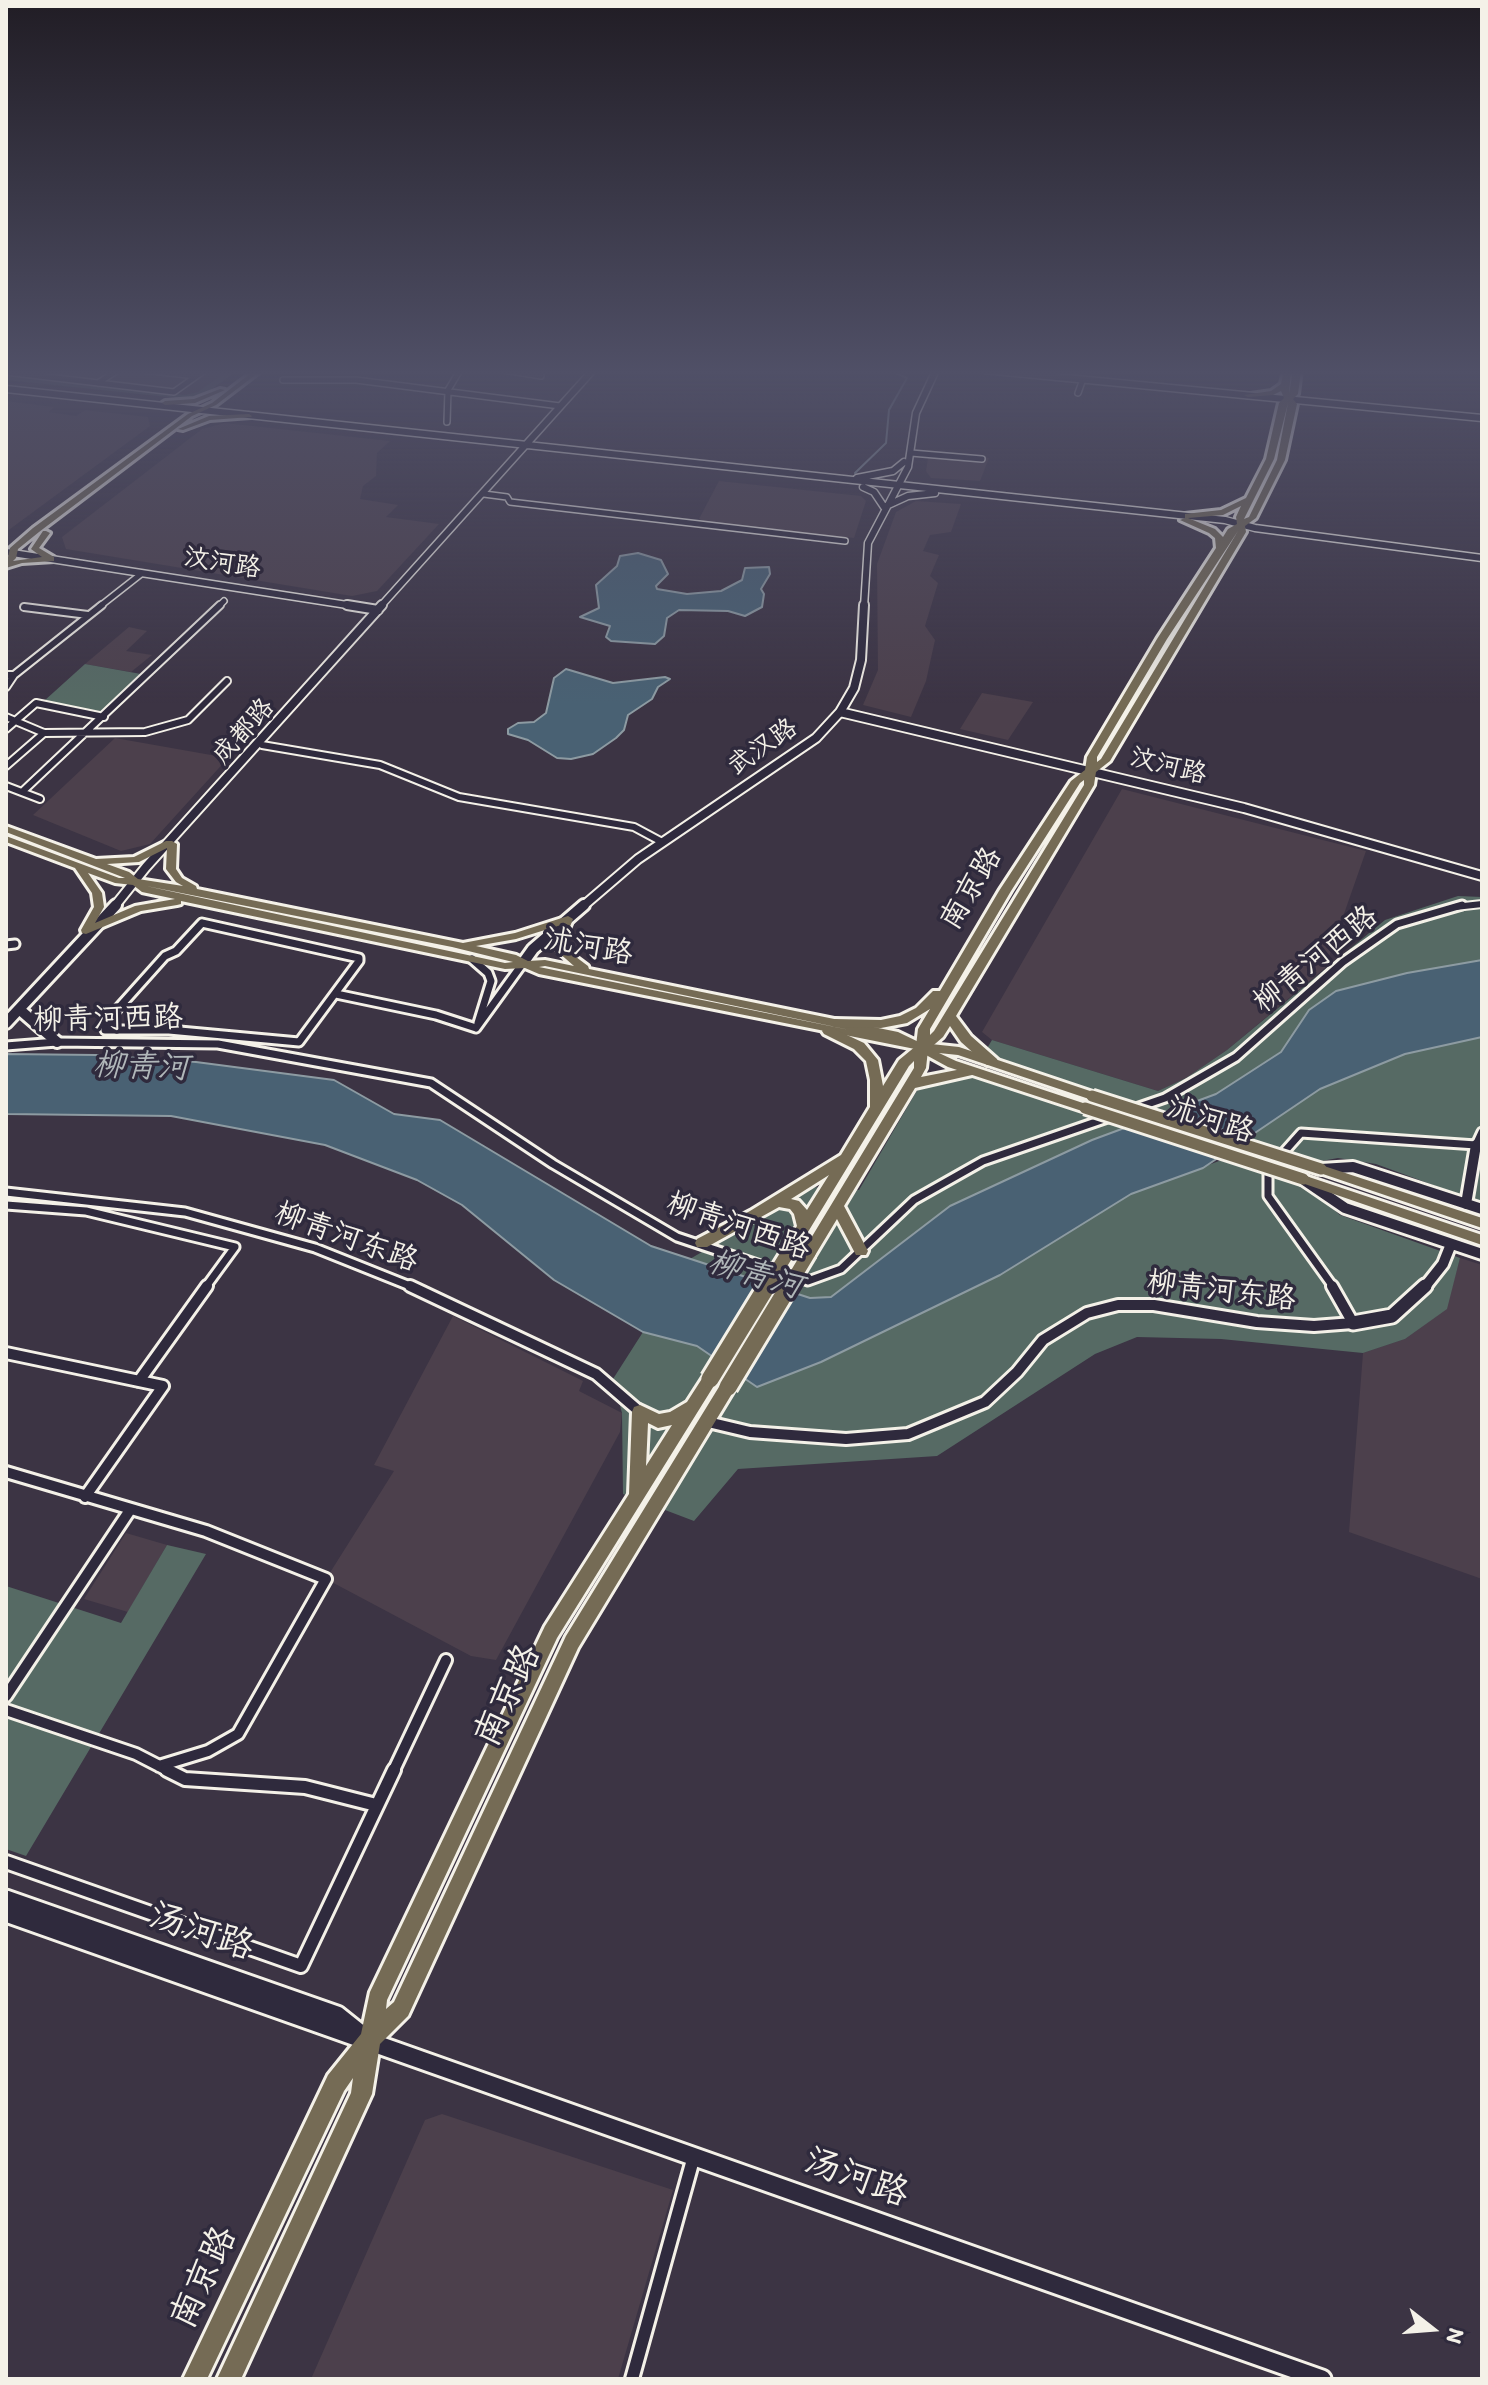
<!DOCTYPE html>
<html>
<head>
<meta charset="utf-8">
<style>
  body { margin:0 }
  #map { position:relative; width:1488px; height:2385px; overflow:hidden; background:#3c3444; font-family:Itim,sans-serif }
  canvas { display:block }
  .frame { position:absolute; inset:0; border:8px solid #f4f1e8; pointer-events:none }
  .north { position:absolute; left:1392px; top:2289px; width:80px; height:80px; -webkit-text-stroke:6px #2f2a3d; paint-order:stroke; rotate:107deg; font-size:22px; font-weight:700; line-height:32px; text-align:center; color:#f4f1e8 }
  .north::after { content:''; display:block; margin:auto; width:28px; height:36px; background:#f4f1e8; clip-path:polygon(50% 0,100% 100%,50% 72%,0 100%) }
</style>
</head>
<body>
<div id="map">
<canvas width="1488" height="2385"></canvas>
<div class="frame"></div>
<div class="north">N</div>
</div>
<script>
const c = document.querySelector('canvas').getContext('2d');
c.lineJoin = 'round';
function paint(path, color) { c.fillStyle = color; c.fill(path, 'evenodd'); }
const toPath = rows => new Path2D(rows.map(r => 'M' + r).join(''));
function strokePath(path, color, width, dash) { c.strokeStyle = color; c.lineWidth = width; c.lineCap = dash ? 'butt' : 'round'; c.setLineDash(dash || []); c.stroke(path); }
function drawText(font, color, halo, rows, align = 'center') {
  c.font = font + ' Itim,"LXGW WenKai TC",sans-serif'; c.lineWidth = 7; c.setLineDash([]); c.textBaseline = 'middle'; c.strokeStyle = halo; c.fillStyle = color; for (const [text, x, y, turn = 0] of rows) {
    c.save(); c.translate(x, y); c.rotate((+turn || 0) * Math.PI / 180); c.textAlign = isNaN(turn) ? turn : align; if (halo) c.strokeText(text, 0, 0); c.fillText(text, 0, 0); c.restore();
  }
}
paint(toPath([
  [6,370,230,370,198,393,185,396],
  [6,401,54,407,49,412,76,416,85,410,148,417,150,426,6,532],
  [225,423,390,441,377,453,376,476,363,486,360,499,398,505,386,517,439,524,377,591,352,596,66,549,62,537,202,429],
  [929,452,989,458,980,481,931,478,926,471],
  [719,481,861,496,866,501,854,538,707,523,699,519],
  [916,501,961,504,951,532,930,535,923,551,939,555,930,576,938,583,925,626,935,640,926,681,911,717,863,705,878,670,877,564,896,512],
  [129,627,147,631,126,651,152,655,131,672,85,664],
  [982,693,1033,702,1008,740,960,729],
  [115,738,228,758,150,844,121,851,33,815],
  [1122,789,1366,851,1325,968,1227,1050,1186,1078,1158,1091,992,1040,982,1032],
  [1460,1258,1482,1265,1482,1579,1349,1532,1363,1353,1405,1339,1446,1309],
  [453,1316,583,1381,579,1391,622,1413,620,1432,496,1660,471,1656,326,1579,394,1471,374,1465],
  [126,1533,167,1545,128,1612,84,1599],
  [442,2114,673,2190,618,2379,311,2379,425,2120]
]), '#4c404c');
paint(toPath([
  [229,370,238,370,208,392,187,399,6,380,6,374,185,395,198,392],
  [85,664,141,674,140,680,104,713,44,701],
  [1458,896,1482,897,1482,1203,1376,1164,1338,1158,1316,1162,998,1060,986,1050,992,1040,1158,1091,1186,1078,1227,1050,1385,920],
  [973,1077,1130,1127,1092,1140,950,1206,831,1297,811,1298,690,1259,812,1187,859,1190,919,1087],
  [1227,1158,1310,1189,1340,1215,1460,1258,1447,1309,1405,1339,1363,1353,1221,1339,1137,1337,1095,1354,937,1456,738,1469,694,1521,623,1494,622,1413,613,1379,643,1332,697,1346,757,1386,821,1362,1000,1275,1131,1194],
  [167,1545,206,1554,26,1856,6,1849,6,1586,121,1623]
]), '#566a64');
const water = toPath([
  [638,553,661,560,668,574,656,586,657,589,687,594,721,591,742,580,745,568,769,567,770,574,761,589,764,594,762,607,745,616,728,611,679,610,667,618,664,636,655,644,611,641,606,637,610,626,580,617,599,608,596,585,617,566,620,556,638,553],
  [566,669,613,683,665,677,670,679,658,687,652,699,628,715,624,730,616,738,593,754,571,759,557,758,528,740,508,734,508,729,518,723,534,722,546,713,554,678,566,669],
  [1482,960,1482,1037,1405,1054,1320,1089,1203,1168,1131,1194,1000,1275,821,1362,757,1387,697,1346,643,1332,554,1280,462,1205,417,1180,325,1145,171,1116,6,1114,6,1054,96,1055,196,1062,334,1080,394,1114,440,1120,651,1246,810,1298,831,1297,950,1206,1092,1140,1216,1094,1281,1052,1309,1010,1336,991,1407,973,1482,960]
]);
paint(water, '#496173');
strokePath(water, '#8d9ba2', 2);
strokePath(toPath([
  [855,473,886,443,889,410,907,378,889,370]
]), '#8d9ba2', 2);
const streetFar4 = toPath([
  [144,370,196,376],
  [504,370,541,376],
  [6,372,174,392,205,370],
  [283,380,356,380,560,406],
  [98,383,118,370],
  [1078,393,1083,379],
  [447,422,448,390,460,370],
  [911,453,982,459],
  [484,494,507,497,510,502,845,541],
  [99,607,141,574],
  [218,607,224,601]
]);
const streetFar3 = toPath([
  [24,607,88,615],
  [6,675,14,675,6,687],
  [14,675,102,605],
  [6,717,44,733,145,732,188,720,227,681],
  [6,729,36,703,104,717],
  [262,745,380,765,459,797,634,827,662,842],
  [6,766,44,733],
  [6,786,40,799],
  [22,792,220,605],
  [1455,907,1482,904]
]);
const streetFar2 = toPath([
  [202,923,359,958,359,961,299,1042,169,1030,105,1030,105,1023,165,956,176,951,202,923],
  [6,945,15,944],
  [472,959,488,973,491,981,478,1023],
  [336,994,436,1015,476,1028],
  [476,1028,523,963],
  [6,1046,57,1042,218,1044,431,1083,553,1164,677,1237,808,1281,841,1269,914,1200,983,1161,1165,1098,1236,1057,1343,962,1397,924,1462,905],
  [6,1192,185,1212,315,1248,415,1288],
  [6,1205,86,1211,235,1247,205,1288],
  [1334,1288,1268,1196,1268,1170,1301,1133,1476,1145,1482,1132]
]);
const streetFar1 = toPath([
  [410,1286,596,1374,640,1412],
  [6,1353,163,1386,85,1497],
  [139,1381,207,1286],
  [708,1422,750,1432,846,1439,908,1434,985,1402,1017,1372,1043,1340,1087,1313,1118,1305,1154,1305,1257,1322,1314,1326,1353,1323,1332,1286],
  [6,1472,206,1531,326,1579,238,1734,208,1751,159,1766],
  [6,1696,130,1510],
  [6,1710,136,1754,171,1772],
  [393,1772,446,1660]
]);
const street = toPath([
  [167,1770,185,1779,305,1787,376,1805],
  [6,1862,301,1966,394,1770],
  [632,2379,694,2156]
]);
const secondaryFar4 = toPath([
  [984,370,1482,418],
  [6,389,1225,520,1255,528,1482,558],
  [857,478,893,471,904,462],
  [863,487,874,492,884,507,908,496,935,493],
  [6,552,360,607],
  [380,607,593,370],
  [864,607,868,543,908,467,916,413,936,370]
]);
const secondaryFar3 = toPath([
  [347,605,378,610],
  [840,712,1244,808,1482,876],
  [114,907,146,867,382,605],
  [582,907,638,859,816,738,840,712,854,688,861,660,864,605]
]);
const secondaryFar2 = toPath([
  [523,963,533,949,584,905],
  [19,1009,57,1042],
  [6,1023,116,905],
  [1321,1169,1353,1167,1482,1209],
  [1304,1180,1345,1208,1482,1254],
  [1466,1204,1476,1145],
  [1424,1288,1443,1264,1451,1244]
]);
const secondaryFar1 = toPath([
  [1353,1323,1392,1316,1425,1286]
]);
const secondary = toPath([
  [6,1899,337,2015,362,2035],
  [6,1913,1322,2379]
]);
const primary = toPath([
  [255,370,262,370,216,405,192,416,39,532,18,549,16,558,13,561,42,557,31,549,43,531,46,531,50,533,39,548,54,557,54,561,22,563,6,568,6,559,8,557,10,548,33,528,188,414,212,403,255,370],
  [220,389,225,390,195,403,165,405,162,403,165,401,194,399,220,389],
  [249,414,252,416,251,417,210,420,183,430,178,429,209,416,249,414],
  [6,826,96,859,134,857,166,841,172,841,177,844,176,869,182,878,196,886,197,889,463,943,515,933,568,916,573,919,565,939,568,951,588,966,589,969,898,1032,927,1046,931,1044,959,1047,1096,1093,1098,1096,1092,1100,958,1055,939,1053,956,1061,1089,1105,1091,1108,1085,1112,948,1067,915,1049,539,974,525,968,505,969,181,901,181,904,177,905,141,911,86,934,82,933,81,930,94,907,92,893,75,868,6,842,6,836,119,878,125,878,6,832,6,826],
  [167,848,166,869,176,882,183,886,138,879,129,872,107,864,139,862,167,848],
  [88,873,115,883,133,885,142,892,175,899,135,906,95,923,104,907,102,893,88,873],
  [146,886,452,947,513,962,505,963,146,886],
  [561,925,555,939,558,952,574,966,545,960,528,961,516,955,476,946,516,939,561,925],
  [545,966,850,1030,539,967,545,966],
  [1321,1165,1482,1218,1482,1228,1317,1172,1315,1169,1321,1165],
  [1303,1175,1482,1235,1482,1245,1299,1182,1297,1179,1299,1176,1303,1175]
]);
const highway = toPath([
  [1284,370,1291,370,1289,394,1293,370,1301,370,1298,394,1293,399,1297,404,1285,460,1256,518,1245,526,1246,532,1110,761,1096,772,1094,785,956,1016,971,1036,997,1059,998,1062,997,1065,987,1065,961,1042,950,1026,943,1037,928,1050,926,1068,921,1077,972,1067,978,1071,972,1075,915,1088,844,1206,868,1251,866,1255,856,1255,837,1219,814,1257,809,1259,804,1257,802,1253,914,1068,914,1061,909,1066,797,1250,787,1250,785,1246,797,1226,794,1214,790,1209,779,1207,707,1247,697,1247,695,1243,697,1239,750,1211,841,1155,870,1107,870,1080,866,1061,854,1049,824,1034,822,1031,824,1028,832,1028,864,1043,878,1060,883,1086,899,1060,916,1046,918,1029,930,1009,907,1023,881,1028,834,1027,828,1023,834,1019,881,1020,900,1016,916,1008,933,991,940,991,999,891,1071,781,1085,770,1087,757,1157,639,1216,548,1215,538,1209,533,1180,520,1185,518,1185,514,1221,510,1246,498,1266,459,1279,403,1284,398,1281,391,1273,395,1248,397,1244,395,1271,391,1281,384,1284,370],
  [1288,403,1277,460,1249,517,1244,519,1274,459,1288,403],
  [1241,506,1236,517,1237,524,1228,529,1223,537,1215,529,1188,518,1223,515,1241,506],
  [1238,531,1101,759,1097,762,1097,757,1167,639,1238,531],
  [1084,780,1084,785,934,1031,930,1035,930,1029,1011,891,1080,783,1084,780],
  [829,1175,807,1210,799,1201,791,1199,829,1175],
  [710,1373,715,1374,718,1379,715,1384,557,1638,387,2000,386,2009,394,2002,566,1636,722,1382,728,1381,734,1382,736,1387,578,1648,408,2016,380,2044,372,2094,241,2379,217,2379,351,2093,353,2078,344,2091,207,2379,183,2379,328,2075,361,2034,370,1992,545,1626,629,1494,632,1412,634,1407,640,1405,659,1414,670,1412,687,1402,705,1374,710,1373],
  [648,1423,658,1428,672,1425,646,1466,648,1423]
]);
strokePath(streetFar4, '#f4f1e8', 8);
strokePath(streetFar3, '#f4f1e8', 10);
strokePath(streetFar2, '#f4f1e8', 13);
strokePath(streetFar1, '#f4f1e8', 16);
strokePath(street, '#f4f1e8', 18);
strokePath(secondaryFar4, '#f4f1e8', 9);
strokePath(secondaryFar3, '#f4f1e8', 12);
strokePath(secondaryFar2, '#f4f1e8', 16);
strokePath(secondaryFar1, '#f4f1e8', 19);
strokePath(secondary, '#f4f1e8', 23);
strokePath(primary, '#f4f1e8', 6);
strokePath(highway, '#f4f1e8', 6);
strokePath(streetFar4, '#2f2a3d', 5);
strokePath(streetFar3, '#2f2a3d', 6);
strokePath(streetFar2, '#2f2a3d', 7);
strokePath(streetFar1, '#2f2a3d', 10);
strokePath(street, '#2f2a3d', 12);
strokePath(secondaryFar4, '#2f2a3d', 6);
strokePath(secondaryFar3, '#2f2a3d', 8);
strokePath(secondaryFar2, '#2f2a3d', 10);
strokePath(secondaryFar1, '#2f2a3d', 13);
strokePath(secondary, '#2f2a3d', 17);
paint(primary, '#756b55');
paint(highway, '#756b55');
const primaryBridge = toPath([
  [1092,1096,1321,1169],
  [1085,1108,1303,1179]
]);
const highwayBridgeFar1 = toPath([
  [766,1288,792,1246],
  [788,1288,809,1253]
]);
const highwayBridge = toPath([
  [710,1379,767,1286],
  [728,1387,789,1286]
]);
strokePath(primaryBridge, '#f4f1e8', 17, []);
strokePath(highwayBridgeFar1, '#f4f1e8', 19, []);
strokePath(highwayBridge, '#f4f1e8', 23, []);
strokePath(primaryBridge, '#756b55', 11);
strokePath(highwayBridgeFar1, '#756b55', 13);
strokePath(highwayBridge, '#756b55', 17);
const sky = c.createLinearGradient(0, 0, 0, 704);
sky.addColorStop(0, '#211d25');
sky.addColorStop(0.53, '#505067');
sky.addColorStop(1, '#50506700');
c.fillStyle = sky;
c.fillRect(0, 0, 1488, 704);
drawText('26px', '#f4f1e8', '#2f2a3d', [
  ["汶河路",222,564,9],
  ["成都路",244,732,-48],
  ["武汉路",763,748,-35],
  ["汶河路",1168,767,14]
]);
drawText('30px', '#f4f1e8', '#2f2a3d', [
  ["南京路",972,889,-59],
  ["沭河路",588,948,10],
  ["柳青河西路",1316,960,-39],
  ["柳青河西路",108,1020,-1],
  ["沭河路",1210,1121,18],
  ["柳青河西路",738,1227,19],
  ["柳青河东路",346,1238,20],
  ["柳青河东路",1221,1292,7]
]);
drawText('italic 32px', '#b0b7b9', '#2f2a3d', [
  ["柳青河",141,1068,2],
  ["柳青河",755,1276,17]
]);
drawText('36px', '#f4f1e8', '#2f2a3d', [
  ["南京路",509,1696,-65],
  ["汤河路",201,1933,19],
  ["汤河路",856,2179,20],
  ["南京路",205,2278,-65]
]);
</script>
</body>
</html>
